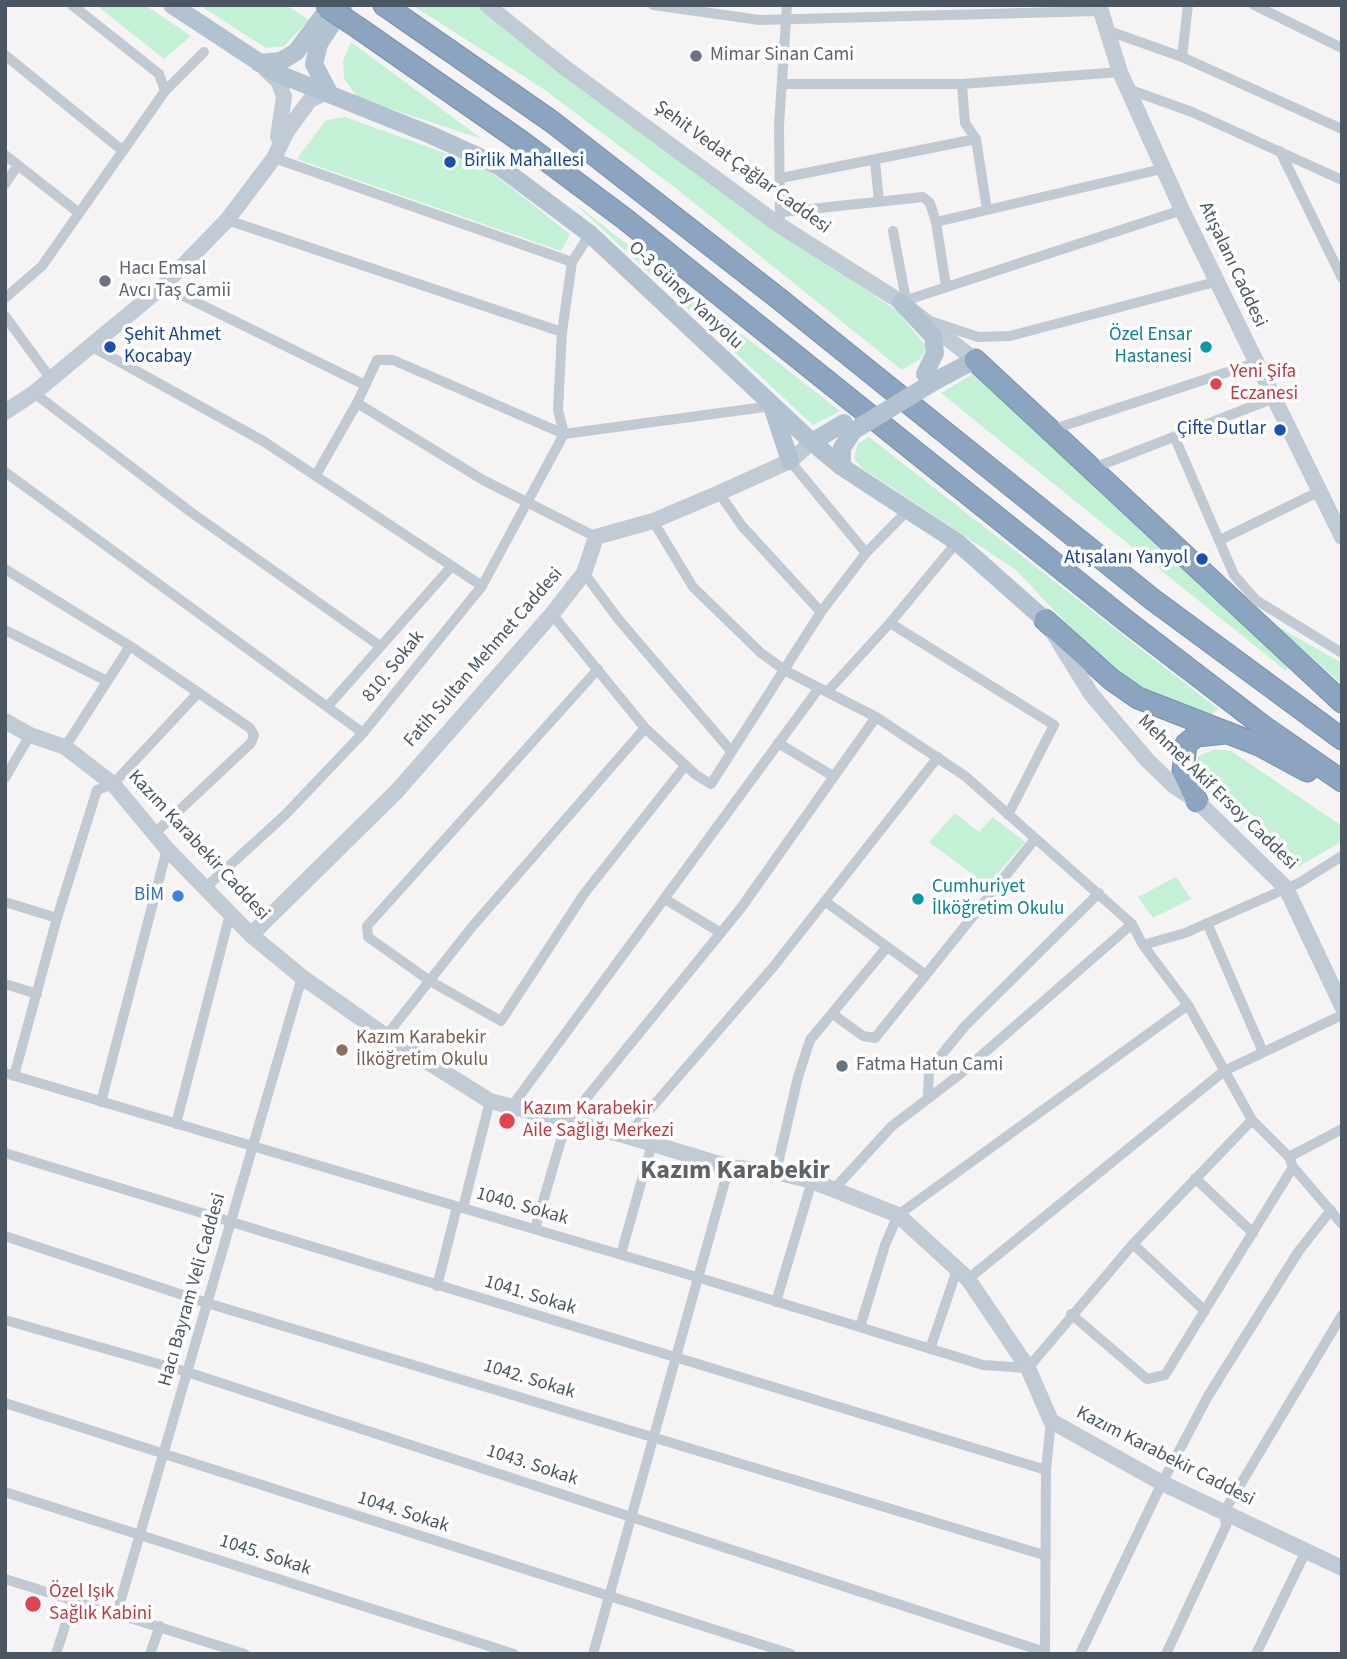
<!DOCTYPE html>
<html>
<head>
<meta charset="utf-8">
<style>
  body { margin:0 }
  #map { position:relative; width:1347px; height:1659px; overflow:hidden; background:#f5f3f3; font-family:"Source Sans 3",sans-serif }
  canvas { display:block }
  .frame { position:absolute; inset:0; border:7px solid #4a5661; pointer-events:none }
</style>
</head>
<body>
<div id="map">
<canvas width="1347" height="1659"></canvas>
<div class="frame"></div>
</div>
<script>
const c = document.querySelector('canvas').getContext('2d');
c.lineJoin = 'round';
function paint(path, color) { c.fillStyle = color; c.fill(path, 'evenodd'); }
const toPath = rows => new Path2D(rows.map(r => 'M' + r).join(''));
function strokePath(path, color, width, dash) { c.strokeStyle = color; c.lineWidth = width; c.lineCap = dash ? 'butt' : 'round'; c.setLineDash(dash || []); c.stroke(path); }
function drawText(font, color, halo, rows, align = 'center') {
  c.font = font + ' "Source Sans 3",sans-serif'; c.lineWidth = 7; c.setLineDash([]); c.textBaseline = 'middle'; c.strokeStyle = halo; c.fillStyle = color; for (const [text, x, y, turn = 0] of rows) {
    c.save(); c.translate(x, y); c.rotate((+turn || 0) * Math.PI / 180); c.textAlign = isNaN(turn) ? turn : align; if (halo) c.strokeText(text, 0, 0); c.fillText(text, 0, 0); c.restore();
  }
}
paint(toPath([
  [96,5,145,5,191,36,164,59],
  [199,5,286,5,309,20,284,46,266,48],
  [412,5,484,5,703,177,897,311,927,347,921,358,902,370,678,190,542,88],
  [351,42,482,139,358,98,344,79,343,60],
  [345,117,486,168,570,234,561,251,297,159,326,120],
  [573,202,840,411,813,425],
  [976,372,1290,661,1286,671,941,393],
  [869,437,1218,709,1207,718,1136,690,1100,659,1016,570,862,468,854,458,858,443],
  [1275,625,1342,663,1342,684],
  [1215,749,1231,751,1342,826,1342,841,1298,867,1283,862,1201,784,1194,768,1199,756],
  [955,813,979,832,993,817,1025,842,987,885,929,842],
  [1176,877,1191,899,1153,918,1138,897]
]), '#c3f1d5');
const highway = toPath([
  [384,5,551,121,778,298,1152,599,1342,739],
  [360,29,522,142,625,219,1125,620,1267,729,1342,781],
  [975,360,1342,702],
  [1045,620,1112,680,1138,698,1259,745,1307,771],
  [1197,801,1183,771,1186,744,1196,736,1225,733]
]);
strokePath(highway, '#7690ad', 23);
strokePath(toPath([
  [653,5,760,20,1099,11],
  [1254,5,1342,48],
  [1106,30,1182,57,1342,129],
  [5,55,123,151],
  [1182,57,1188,5],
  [782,84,962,84,1120,72],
  [962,84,965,123,976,139,987,210],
  [1128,89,1192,112,1342,180],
  [165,91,204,52],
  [1280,151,1342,278],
  [5,155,79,213],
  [274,158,572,262],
  [875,161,879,201],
  [781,178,976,139],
  [5,184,18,165],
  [782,212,923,197,930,203,936,222,946,286],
  [780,219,779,125,787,5],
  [227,220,562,332],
  [936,222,1166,168],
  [893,231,906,300],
  [163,286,365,385],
  [5,298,42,266,165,91,159,74,72,5],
  [901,302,1182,210],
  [5,316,51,379],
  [933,322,978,337,1010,336,1215,282],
  [91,346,263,441,482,586],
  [34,393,192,513,380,646],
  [357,403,483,480,596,537],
  [1048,431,1255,363],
  [564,434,558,410,562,332,572,262,590,234],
  [1175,438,1234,575,1256,600,1342,653],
  [790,461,866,553],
  [1091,469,1274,398],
  [5,472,363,733],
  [316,475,357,403,377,360,393,360,564,434,772,406],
  [719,493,742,526,821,612],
  [653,521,693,587,761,653,786,671,876,717,965,776,1132,924,1143,945,1188,1005,1252,1120,1289,1157,1293,1167,1342,1224],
  [1220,540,1320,491],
  [5,569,130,646,250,728,254,735,251,743,154,834],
  [584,573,619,620,731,751],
  [552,614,645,728,696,775,711,784,821,612,866,553,909,509],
  [890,623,1054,725,1008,815],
  [5,630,107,681],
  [598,669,367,926,368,937,430,981,501,1021,584,894,685,766],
  [828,691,890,623,957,542],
  [328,706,451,567],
  [778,743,833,776],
  [65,747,130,646],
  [5,778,30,735],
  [206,887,285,815,363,733,482,586,564,434],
  [665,899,721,933],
  [5,902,57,918],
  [826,902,926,975],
  [1207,923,1263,1052],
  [1143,945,1185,933,1299,883,1342,856],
  [5,984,37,994],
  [834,1015,863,1036,875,1038,1035,839],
  [386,1036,471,928,645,728],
  [5,1073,700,1278,983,1365,1028,1368,1133,1244,1252,1120],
  [14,1076,57,918,97,790,113,784,198,693],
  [928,1096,929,1070,965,1026,1099,893],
  [101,1102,167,849],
  [512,1106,819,688],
  [176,1124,230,914],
  [627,1136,774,966,938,757],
  [5,1153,1046,1470],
  [1289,1157,1342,1129],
  [776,1172,798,1077,810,1040,887,947],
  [1195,1178,1253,1233],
  [835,1188,892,1126,959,1075,1132,924],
  [463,1208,490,1101],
  [535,1229,566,1123,741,908,876,717],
  [5,1236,207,1303,1044,1555],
  [1133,1244,1205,1311],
  [621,1254,652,1144],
  [968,1279,1224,1071,1342,1015],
  [437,1286,457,1207],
  [776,1302,812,1181],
  [1071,1314,1147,1379,1165,1375,1293,1167],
  [5,1320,187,1372,1045,1652],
  [860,1327,885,1245,898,1215,1188,1005],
  [930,1349,958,1267],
  [5,1403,791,1654],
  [5,1492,514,1654],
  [5,1579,245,1654],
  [117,1613,302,977],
  [56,1654,73,1601],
  [150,1654,160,1626],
  [593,1654,729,1167],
  [1045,1654,1046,1470,1051,1421],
  [1080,1654,1162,1483,1208,1396,1298,1252,1331,1210],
  [1166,1654,1226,1526,1224,1512,1342,1315],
  [1256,1654,1306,1551]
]), '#c1cad2', 10);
strokePath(toPath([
  [487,5,564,67,779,225,901,302,975,360],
  [1099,5,1120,72,1182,210,1342,537],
  [265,69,279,82,284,97,278,137],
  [5,412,34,393,163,286,227,220,274,158,287,131,310,100,328,91],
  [1054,634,1091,694,1148,761,1174,786,1197,801,1286,888,1342,1006],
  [5,721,30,735,65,747,113,784,167,849,251,935,302,977,386,1036,490,1101,627,1136,729,1167,776,1172,812,1181,898,1215,968,1279,1028,1368,1051,1421,1162,1483,1342,1568],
  [251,935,397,791,552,614,584,573,596,537,653,521,719,493,790,461,812,442]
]), '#c1cbd6', 16);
strokePath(toPath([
  [172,5,274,72,431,135,499,166,590,234,812,442,842,467,957,542,1045,620],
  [259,63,281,61,296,52,331,5],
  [328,91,314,64,319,44,344,5],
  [901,302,933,336,935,353,925,374],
  [935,381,975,360],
  [772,406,790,461],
  [812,442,844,423],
  [842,467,842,448,853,431]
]), '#b3c2d1', 18);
strokePath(highway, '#8ba5c1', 21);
const highwayBridge = toPath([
  [326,6,360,29]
]);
strokePath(highwayBridge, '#7690ad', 23, []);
strokePath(toPath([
  [853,431,935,381]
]), '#b3c2d1', 18);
strokePath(highwayBridge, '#8ba5c1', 21);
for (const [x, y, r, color] of [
  [696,56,7,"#6b7280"],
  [450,162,7,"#1a4fb4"],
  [105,281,7,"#6b7280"],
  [110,347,7,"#1a4fb4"],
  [1206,347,7,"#0f9aa8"],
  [1216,384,7,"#e0444e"],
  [1280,430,7,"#1a4fb4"],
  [1202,559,7,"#1a4fb4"],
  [178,896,7,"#3f7fe0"],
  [918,899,7,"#0f9aa8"],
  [342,1050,7,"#8d6e63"],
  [842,1066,7,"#6b7280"],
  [507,1121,9,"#e0444e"],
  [33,1604,9,"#e0444e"]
]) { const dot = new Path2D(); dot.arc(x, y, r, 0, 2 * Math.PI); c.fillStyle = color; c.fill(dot); strokePath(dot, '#fff', 2.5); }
drawText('19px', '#5b616d', '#fff', [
  ["Mimar Sinan Cami",710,56],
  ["Hacı Emsal",119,270],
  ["Avcı Taş Camii",119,292],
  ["Fatma Hatun Cami",856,1066]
], 'left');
drawText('19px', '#164399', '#fff', [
  ["Birlik Mahallesi",464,162],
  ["Şehit Ahmet",124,336],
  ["Kocabay",124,358],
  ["Çifte Dutlar",1266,430,"right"],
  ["Atışalanı Yanyol",1188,559,"right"]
], 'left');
drawText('19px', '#4a5661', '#fff', [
  ["Şehit Vedat Çağlar Caddesi",742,168,36],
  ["Atışalanı Caddesi",1232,265,65],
  ["O-3 Güney Yanyolu",685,296,43],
  ["Fatih Sultan Mehmet Caddesi",484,658,-49],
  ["810. Sokak",394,667,-51],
  ["Mehmet Akif Ersoy Caddesi",1217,793,44],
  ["Kazım Karabekir Caddesi",198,846,47],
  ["1040. Sokak",522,1207,16],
  ["Hacı Bayram Veli Caddesi",193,1290,-74],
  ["1041. Sokak",530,1296,17],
  ["1042. Sokak",529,1380,17],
  ["Kazım Karabekir Caddesi",1165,1457,27],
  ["1043. Sokak",532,1466,18],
  ["1044. Sokak",403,1513,18],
  ["1045. Sokak",265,1556,18]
]);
drawText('19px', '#0d838f', '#fff', [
  ["Özel Ensar",1192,336],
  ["Hastanesi",1192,358],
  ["Cumhuriyet",932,888,"left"],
  ["İlköğretim Okulu",932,910,"left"]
], 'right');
drawText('19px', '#be3a42', '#fff', [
  ["Yeni Şifa",1230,373],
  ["Eczanesi",1230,395],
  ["Kazım Karabekir",523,1110],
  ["Aile Sağlığı Merkezi",523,1132],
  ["Özel Işık",49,1593],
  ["Sağlık Kabini",49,1615]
], 'left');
drawText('19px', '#366cbe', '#fff', [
  ["BİM",164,896]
], 'right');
drawText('19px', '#785e54', '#fff', [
  ["Kazım Karabekir",356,1039],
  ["İlköğretim Okulu",356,1061]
], 'left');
drawText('bold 26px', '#5f6368', '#fff', [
  ["Kazım Karabekir",735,1172]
]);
</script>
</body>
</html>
